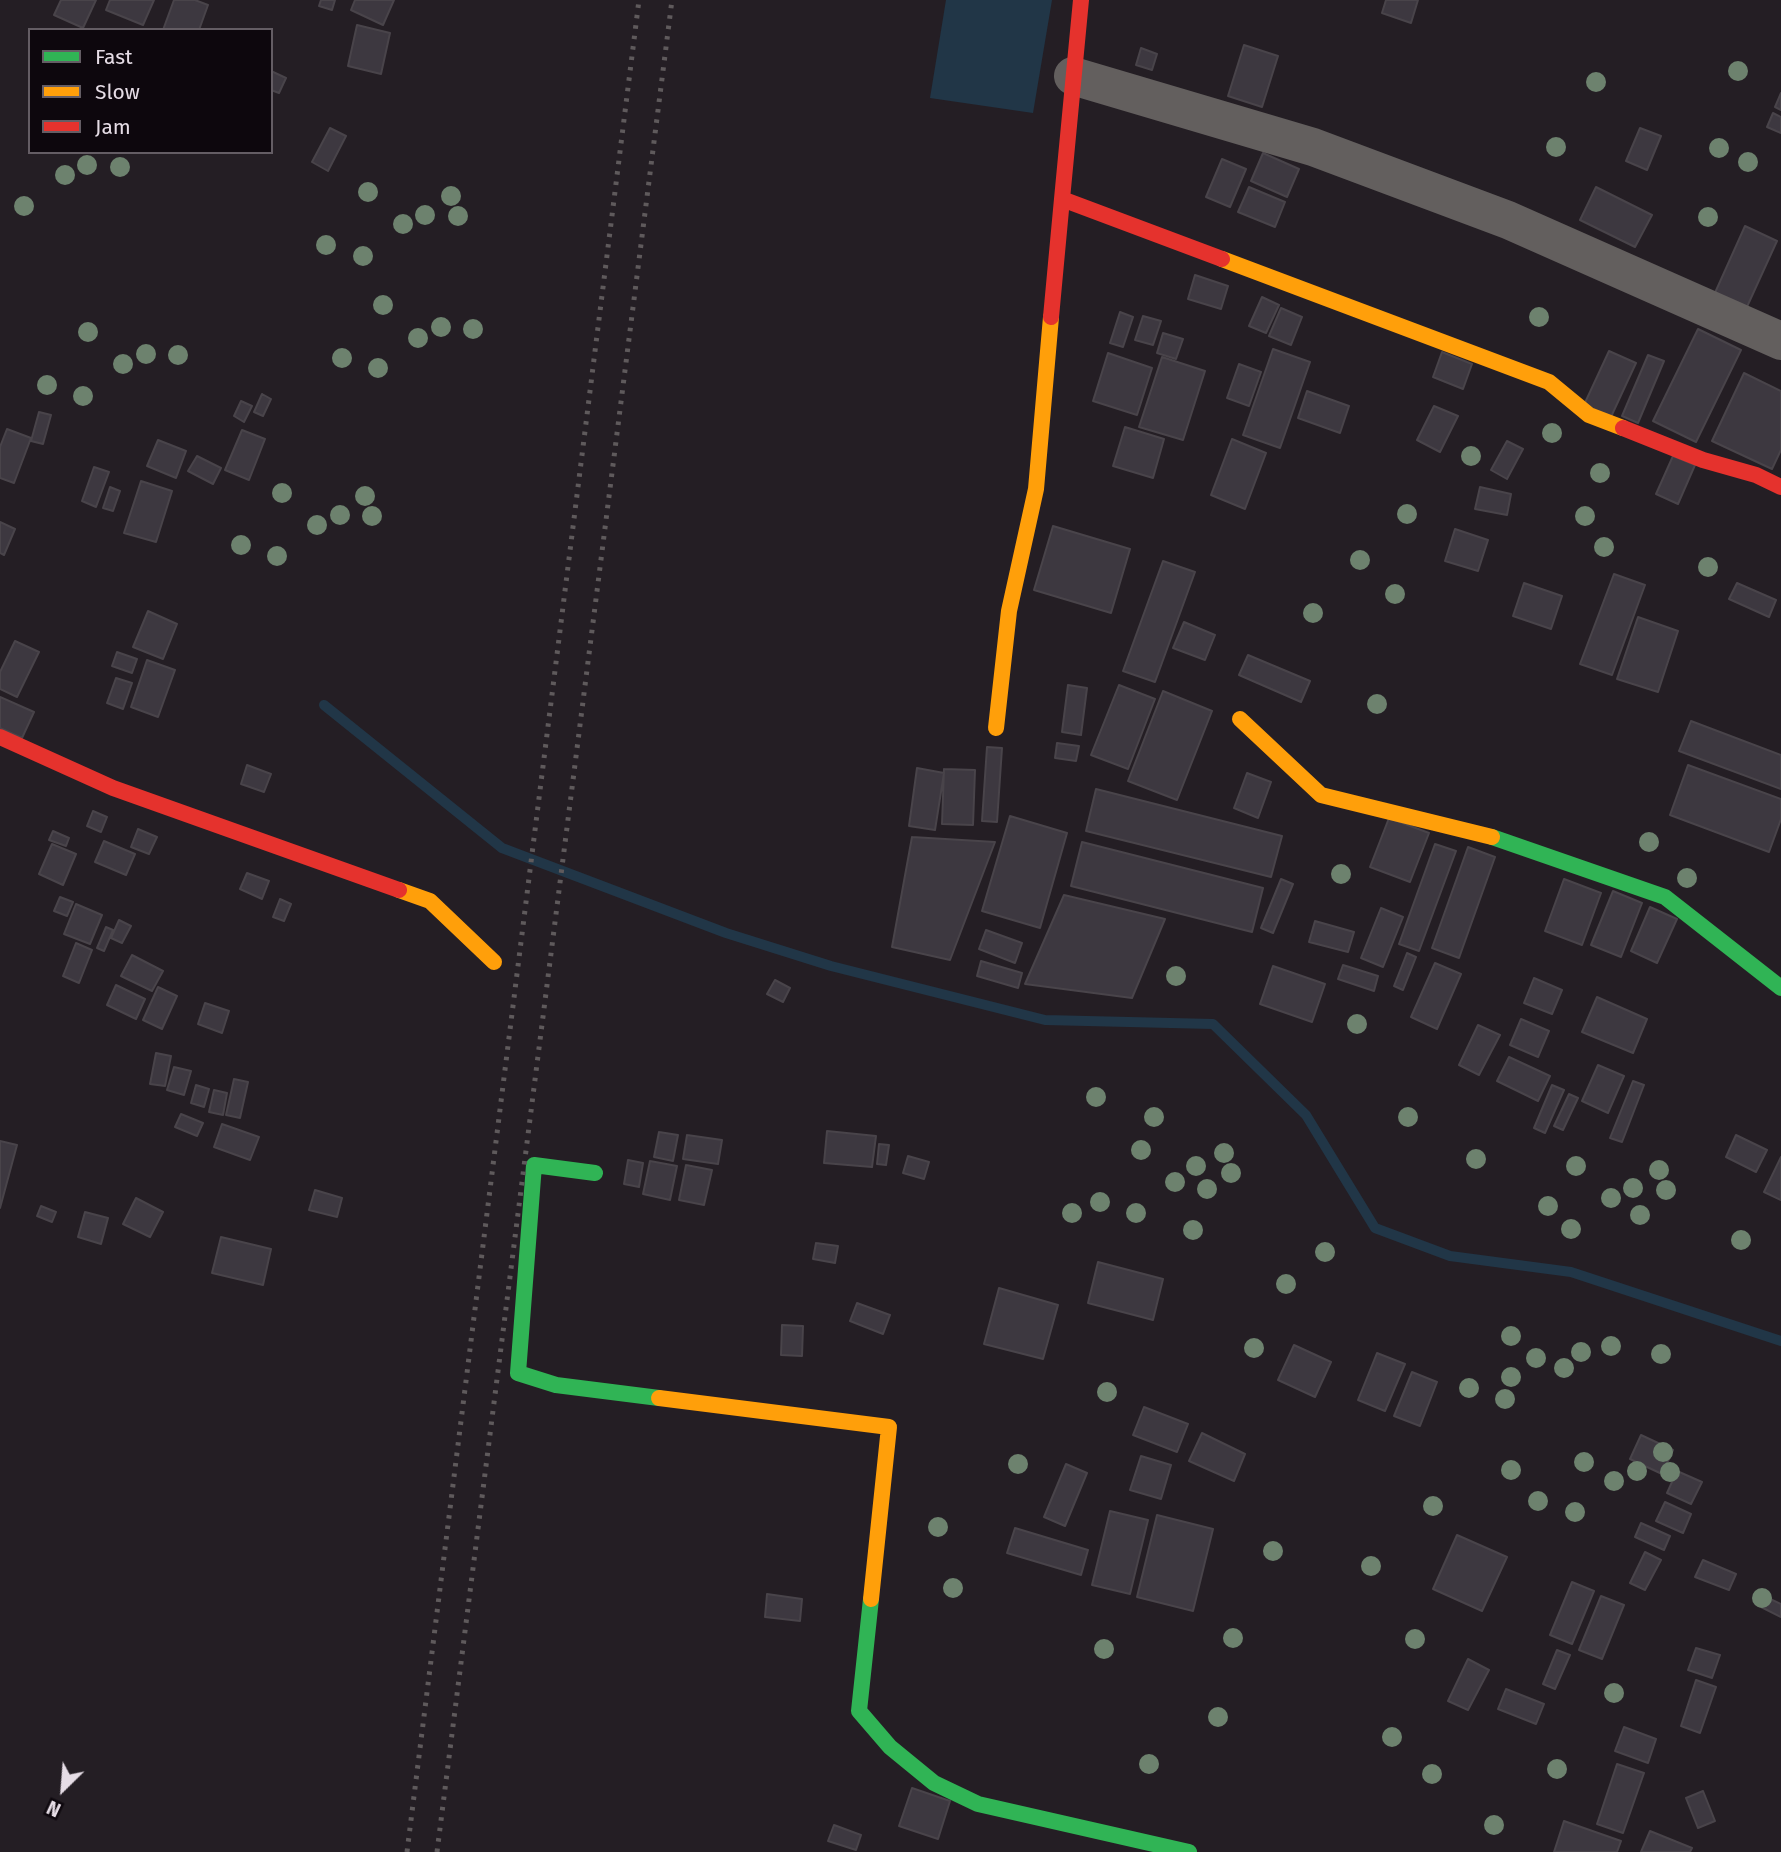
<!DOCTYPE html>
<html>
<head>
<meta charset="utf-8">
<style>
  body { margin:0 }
  #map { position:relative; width:1781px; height:1852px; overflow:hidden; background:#241e24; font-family:"Fira Sans",sans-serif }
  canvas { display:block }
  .legend { position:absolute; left:28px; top:28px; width:245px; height:126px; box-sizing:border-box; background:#0d070d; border:2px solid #645d64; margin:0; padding:9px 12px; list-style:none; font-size:21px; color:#e6dde6 }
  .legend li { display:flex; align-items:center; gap:14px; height:35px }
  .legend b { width:35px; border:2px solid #645d64 }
  .north { position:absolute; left:28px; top:1754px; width:70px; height:70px; -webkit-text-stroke:5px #0d070d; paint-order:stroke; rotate:205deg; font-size:19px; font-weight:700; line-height:28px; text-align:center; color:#e6dde6 }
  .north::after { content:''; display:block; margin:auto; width:24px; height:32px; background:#e6dde6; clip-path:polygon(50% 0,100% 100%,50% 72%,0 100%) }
</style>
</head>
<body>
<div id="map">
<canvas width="1781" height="1852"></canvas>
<ul class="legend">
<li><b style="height:9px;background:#30b455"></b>Fast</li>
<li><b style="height:9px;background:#ff9f0a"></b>Slow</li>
<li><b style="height:9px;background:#e5322d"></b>Jam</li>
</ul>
<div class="north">N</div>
</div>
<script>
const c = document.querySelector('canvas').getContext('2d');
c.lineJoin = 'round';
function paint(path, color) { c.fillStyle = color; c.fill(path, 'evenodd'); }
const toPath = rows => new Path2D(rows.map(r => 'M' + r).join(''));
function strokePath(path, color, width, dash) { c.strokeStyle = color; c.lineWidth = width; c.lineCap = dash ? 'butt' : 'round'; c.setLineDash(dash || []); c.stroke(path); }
paint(toPath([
  [946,0,1052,0,1033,113,930,98]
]), '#213647');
strokePath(toPath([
  [324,705,502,848,726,933,831,966,1045,1020,1213,1024,1306,1115,1375,1228,1450,1256,1571,1272,1781,1341]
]), '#213647', 10);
const building = toPath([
  [61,0,96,0,83,28,54,15,61,0],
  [110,0,154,0,143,25,106,10,110,0],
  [174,0,195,0,208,5,199,30,163,30,174,0],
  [321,0,335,0,332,10,319,6,321,0],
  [355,0,394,0,383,25,351,10,355,0],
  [1386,0,1418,0,1411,23,1382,13,1386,0],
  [357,25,390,33,381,74,348,66,357,25],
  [1244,45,1278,56,1262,107,1228,96,1244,45],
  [1141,48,1157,54,1152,70,1136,65,1141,48],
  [271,71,286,78,279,93,271,90,271,71],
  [1781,93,1781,110,1775,107,1781,93],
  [1773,113,1781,117,1781,133,1767,127,1773,113],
  [330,128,346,136,328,171,312,162,330,128],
  [1640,128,1661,136,1647,170,1626,161,1640,128],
  [1263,153,1299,169,1287,197,1251,181,1263,153],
  [1222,159,1246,169,1230,207,1206,197,1222,159],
  [1249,187,1285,202,1275,227,1238,212,1249,187],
  [1596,187,1652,215,1635,247,1580,220,1596,187],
  [1745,226,1777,241,1746,309,1714,295,1745,226],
  [1195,275,1228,286,1221,309,1188,299,1195,275],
  [1262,297,1279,305,1266,333,1249,326,1262,297],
  [1281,308,1302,317,1291,345,1269,336,1281,308],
  [1120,312,1133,317,1123,347,1110,343,1120,312],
  [1143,316,1161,321,1153,345,1135,340,1143,316],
  [1698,329,1741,350,1696,442,1653,421,1698,329],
  [1163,333,1183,339,1176,359,1157,353,1163,333],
  [1273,349,1310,362,1280,448,1243,435,1273,349],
  [1609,351,1636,363,1610,419,1583,407,1609,351],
  [1442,352,1472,364,1463,389,1433,377,1442,352],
  [1108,353,1152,368,1137,415,1093,401,1108,353],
  [1648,355,1664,361,1638,423,1622,416,1648,355],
  [1162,357,1205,371,1183,440,1139,427,1162,357],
  [1239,364,1261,372,1249,406,1227,398,1239,364],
  [1744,373,1781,391,1781,450,1772,469,1712,441,1744,373],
  [1307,391,1349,406,1340,433,1298,418,1307,391],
  [262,394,271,399,263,416,254,412,262,394],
  [241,401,252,406,244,422,234,416,241,401],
  [1434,406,1458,416,1440,452,1417,440,1434,406],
  [39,412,51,415,43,444,31,441,39,412],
  [1125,427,1164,439,1153,478,1113,466,1125,427],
  [7,429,31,438,14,483,0,478,0,447,7,429],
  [242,430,265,439,249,480,225,470,242,430],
  [1232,439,1266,453,1245,509,1211,495,1232,439],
  [158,440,186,451,176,478,147,466,158,440],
  [1507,441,1523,449,1507,479,1491,470,1507,441],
  [197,456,221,468,213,484,188,471,197,456],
  [1673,456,1695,465,1678,504,1656,494,1673,456],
  [94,467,109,472,96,507,82,501,94,467],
  [141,481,172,491,156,542,124,533,141,481],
  [110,487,120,491,113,511,103,508,110,487],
  [1480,487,1511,494,1507,515,1475,509,1480,487],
  [0,522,15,529,4,555,0,553,0,522],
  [1053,526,1130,549,1111,613,1034,590,1053,526],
  [1455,529,1488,540,1478,571,1445,561,1455,529],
  [1163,561,1195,572,1155,682,1123,671,1163,561],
  [1614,574,1645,585,1612,675,1580,664,1614,574],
  [1524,583,1562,596,1551,629,1513,616,1524,583],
  [1737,583,1776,600,1769,617,1729,599,1737,583],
  [148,611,177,624,163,659,133,647,148,611],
  [1638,617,1678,631,1658,692,1617,679,1638,617],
  [1184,622,1215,635,1205,660,1173,648,1184,622],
  [15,641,39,652,17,697,0,689,0,672,15,641],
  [117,652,137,659,132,673,112,666,117,652],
  [1248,655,1310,681,1301,702,1239,675,1248,655],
  [147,660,175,670,158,717,131,707,147,660],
  [116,678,132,683,123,709,107,703,116,678],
  [1068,685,1087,688,1081,735,1062,732,1068,685],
  [1119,685,1155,699,1128,769,1091,755,1119,685],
  [1163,691,1212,711,1177,800,1128,781,1163,691],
  [0,697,34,712,22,738,0,728,0,697],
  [1691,721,1781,755,1781,789,1679,751,1691,721],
  [1057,743,1079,746,1076,761,1055,758,1057,743],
  [987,747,1002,748,997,822,982,821,987,747],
  [247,765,271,774,264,792,241,784,247,765],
  [1688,765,1781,799,1781,819,1769,852,1670,815,1688,765],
  [917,768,944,773,935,830,909,826,917,768],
  [944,769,975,770,973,825,942,824,944,769],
  [1247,773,1271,782,1258,818,1234,808,1247,773],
  [1096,789,1282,836,1271,877,1086,831,1096,789],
  [93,811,107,817,101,832,87,826,93,811],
  [1010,816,1067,833,1040,928,982,911,1010,816],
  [1389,818,1429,833,1410,882,1370,867,1389,818],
  [138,829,157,837,149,854,131,847,138,829],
  [53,831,69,838,66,846,49,840,53,831],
  [912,837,995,842,950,960,892,947,912,837],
  [104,841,135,854,126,875,95,862,104,841],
  [1082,842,1263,888,1252,932,1071,886,1082,842],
  [52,844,76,854,63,885,39,874,52,844],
  [1435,844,1456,851,1419,951,1399,944,1435,844],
  [1468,847,1495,857,1459,958,1432,948,1468,847],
  [247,873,269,881,262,899,240,889,247,873],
  [1281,879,1293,884,1273,933,1261,928,1281,879],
  [1564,879,1601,893,1582,945,1545,931,1564,879],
  [1613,891,1642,903,1621,957,1591,945,1613,891],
  [1064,895,1165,919,1132,998,1025,984,1064,895],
  [60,897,73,902,67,916,54,911,60,897],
  [280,899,291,904,284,921,273,917,280,899],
  [76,904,102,915,90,944,64,934,76,904],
  [1650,907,1677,919,1657,963,1631,951,1650,907],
  [1381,908,1403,917,1383,967,1361,958,1381,908],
  [119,920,131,926,122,943,111,938,119,920],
  [1315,921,1354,932,1348,952,1309,942,1315,921],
  [106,927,113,930,104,951,97,948,106,927],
  [986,930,1022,943,1015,963,979,949,986,930],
  [76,943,92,950,79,983,63,976,76,943],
  [1407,953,1416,957,1403,990,1394,986,1407,953],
  [132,955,163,971,152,991,121,976,132,955],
  [981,961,1022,973,1018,988,977,976,981,961],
  [1435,963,1461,974,1437,1029,1411,1017,1435,963],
  [1343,965,1378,976,1374,991,1338,979,1343,965],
  [1273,966,1325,984,1312,1022,1260,1004,1273,966],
  [1534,978,1562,990,1552,1014,1524,1003,1534,978],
  [775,980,790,988,783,1002,767,994,775,980],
  [116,985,145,999,136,1019,107,1005,116,985],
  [158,987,177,996,162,1029,143,1020,158,987],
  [1597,997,1647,1019,1633,1053,1582,1032,1597,997],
  [205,1003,229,1011,222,1033,198,1024,205,1003],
  [1521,1019,1549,1031,1538,1057,1510,1045,1521,1019],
  [1478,1025,1500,1035,1479,1075,1459,1065,1478,1025],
  [156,1053,171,1056,165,1086,150,1084,156,1053],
  [1509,1057,1550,1076,1538,1101,1497,1081,1509,1057],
  [1598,1065,1624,1076,1608,1113,1582,1101,1598,1065],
  [174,1067,191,1071,184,1095,167,1090,174,1067],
  [234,1079,248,1082,240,1118,226,1115,234,1079],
  [1633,1081,1644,1085,1622,1142,1610,1138,1633,1081],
  [196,1085,209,1089,204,1107,191,1103,196,1085],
  [1552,1085,1564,1090,1545,1133,1534,1128,1552,1085],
  [214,1090,227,1093,223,1115,209,1112,214,1090],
  [1569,1094,1578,1098,1563,1130,1554,1126,1569,1094],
  [181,1114,203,1123,197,1136,175,1127,181,1114],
  [222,1124,259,1137,250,1160,214,1147,222,1124],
  [827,1131,876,1136,872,1167,824,1163,827,1131],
  [659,1132,678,1135,673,1161,654,1157,659,1132],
  [687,1135,722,1140,718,1164,683,1159,687,1135],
  [1736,1135,1767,1150,1756,1172,1726,1157,1736,1135],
  [0,1141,17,1145,0,1208,0,1141],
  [879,1144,889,1145,886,1165,877,1164,879,1144],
  [908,1156,929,1162,924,1179,903,1173,908,1156],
  [1781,1157,1781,1200,1764,1192,1781,1157],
  [628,1160,643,1163,639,1187,624,1184,628,1160],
  [650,1161,677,1166,670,1200,643,1194,650,1161],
  [686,1165,712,1170,704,1205,679,1200,686,1165],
  [315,1190,342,1198,337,1217,309,1210,315,1190],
  [136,1198,163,1212,150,1237,123,1224,136,1198],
  [41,1206,56,1212,52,1222,37,1216,41,1206],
  [85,1212,108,1218,101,1244,78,1237,85,1212],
  [221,1237,271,1249,263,1285,212,1273,221,1237],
  [816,1243,838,1246,835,1263,813,1259,816,1243],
  [1098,1262,1163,1279,1153,1320,1088,1303,1098,1262],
  [999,1288,1058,1305,1043,1359,984,1344,999,1288],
  [857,1303,890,1315,883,1334,850,1321,857,1303],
  [782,1325,803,1326,802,1356,781,1355,782,1325],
  [1294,1345,1331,1362,1315,1397,1278,1380,1294,1345],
  [1377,1353,1405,1364,1385,1411,1358,1400,1377,1353],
  [1412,1372,1437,1382,1420,1426,1394,1416,1412,1372],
  [1144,1407,1188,1424,1177,1452,1133,1435,1144,1407],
  [1202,1433,1245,1454,1234,1481,1189,1461,1202,1433],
  [1641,1435,1673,1450,1662,1474,1630,1459,1641,1435],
  [1141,1456,1171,1465,1161,1499,1130,1490,1141,1456],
  [1066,1464,1087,1473,1065,1526,1044,1517,1066,1464],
  [1677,1471,1702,1482,1691,1504,1667,1493,1677,1471],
  [1665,1502,1691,1514,1683,1533,1656,1521,1665,1502],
  [1110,1511,1148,1520,1130,1594,1092,1585,1110,1511],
  [1157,1515,1213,1529,1193,1611,1137,1597,1157,1515],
  [1641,1523,1670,1536,1664,1550,1635,1537,1641,1523],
  [1015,1528,1088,1550,1081,1575,1007,1553,1015,1528],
  [1457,1535,1507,1557,1482,1611,1433,1589,1457,1535],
  [1645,1552,1661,1560,1645,1590,1630,1583,1645,1552],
  [1703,1560,1736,1574,1729,1590,1695,1577,1703,1560],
  [1572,1582,1594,1591,1572,1644,1550,1635,1572,1582],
  [767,1594,802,1599,800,1621,765,1617,767,1594],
  [1601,1596,1624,1605,1602,1659,1579,1650,1601,1596],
  [1764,1596,1781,1604,1781,1617,1759,1606,1764,1596],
  [1696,1648,1720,1655,1712,1678,1688,1670,1696,1648],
  [1557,1650,1570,1655,1555,1689,1543,1684,1557,1650],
  [1468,1659,1489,1670,1468,1710,1448,1701,1468,1659],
  [1696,1680,1716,1687,1700,1733,1681,1726,1696,1680],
  [1506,1689,1544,1704,1536,1724,1498,1709,1506,1689],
  [1624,1727,1656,1739,1648,1763,1615,1751,1624,1727],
  [1617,1764,1644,1773,1623,1833,1597,1824,1617,1764],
  [912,1788,950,1801,938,1839,899,1826,912,1788],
  [1703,1791,1715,1821,1698,1828,1686,1798,1703,1791],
  [1564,1821,1621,1841,1617,1852,1554,1852,1564,1821],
  [834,1825,861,1835,856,1850,828,1841,834,1825],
  [1650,1831,1692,1848,1690,1852,1641,1852,1650,1831]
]);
paint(building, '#3d3840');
strokePath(building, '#49444a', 2);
strokePath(toPath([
  [1073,76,1313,147,1508,220,1781,341]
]), '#635f5e', 38);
strokePath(toPath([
  [1492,837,1665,897,1781,988],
  [595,1173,534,1165,518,1373,556,1385,659,1398],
  [871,1599,859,1711,890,1747,934,1783,978,1804,1189,1852]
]), '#30b455', 16);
strokePath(toPath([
  [1222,259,1549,382,1589,415,1623,428],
  [1240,719,1321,795,1492,837],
  [996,728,1009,611,1036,489,1051,317],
  [399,890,430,901,494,962],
  [659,1398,889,1427,871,1599]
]), '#ff9f0a', 16);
strokePath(toPath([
  [1081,0,1062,199,1222,259],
  [1051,317,1062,199],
  [1623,428,1703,460,1756,475,1781,487],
  [0,737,113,788,399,890]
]), '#e5322d', 16);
strokePath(toPath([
  [407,1852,639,0],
  [437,1852,672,0]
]), '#5f5a5c', 5, [3.5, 7]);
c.fillStyle = '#6d826e';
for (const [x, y] of [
  [1738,71],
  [1596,82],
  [1556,147],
  [1719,148],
  [1748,162],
  [87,165],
  [120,167],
  [65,175],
  [368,192],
  [451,196],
  [24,206],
  [425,215],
  [458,216],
  [1708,217],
  [403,224],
  [326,245],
  [363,256],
  [383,305],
  [1539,317],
  [441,327],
  [473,329],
  [88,332],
  [418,338],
  [146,354],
  [178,355],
  [342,358],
  [123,364],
  [378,368],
  [47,385],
  [83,396],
  [1552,433],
  [1471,456],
  [1600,473],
  [282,493],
  [365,496],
  [1407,514],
  [340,515],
  [372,516],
  [1585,516],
  [317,525],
  [241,545],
  [1604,547],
  [277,556],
  [1360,560],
  [1708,567],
  [1395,594],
  [1313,613],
  [1377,704],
  [1649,842],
  [1341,874],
  [1687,878],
  [1176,976],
  [1357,1024],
  [1096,1097],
  [1154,1117],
  [1408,1117],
  [1141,1150],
  [1224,1153],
  [1476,1159],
  [1196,1166],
  [1576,1166],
  [1659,1170],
  [1231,1173],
  [1175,1182],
  [1633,1188],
  [1207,1189],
  [1666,1190],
  [1611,1198],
  [1100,1202],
  [1548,1206],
  [1072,1213],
  [1136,1213],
  [1640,1215],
  [1571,1229],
  [1193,1230],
  [1741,1240],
  [1325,1252],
  [1286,1284],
  [1511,1336],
  [1611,1346],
  [1254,1348],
  [1581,1352],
  [1661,1354],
  [1536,1358],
  [1564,1368],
  [1511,1377],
  [1469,1388],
  [1107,1392],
  [1505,1399],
  [1663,1452],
  [1584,1462],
  [1018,1464],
  [1511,1470],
  [1637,1471],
  [1670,1472],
  [1614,1481],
  [1538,1501],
  [1433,1506],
  [1575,1512],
  [938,1527],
  [1273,1551],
  [1371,1566],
  [953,1588],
  [1762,1598],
  [1233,1638],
  [1415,1639],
  [1104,1649],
  [1614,1693],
  [1218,1717],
  [1392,1737],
  [1149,1764],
  [1557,1769],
  [1432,1774],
  [1494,1825]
]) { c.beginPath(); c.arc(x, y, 10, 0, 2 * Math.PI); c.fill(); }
</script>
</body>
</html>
